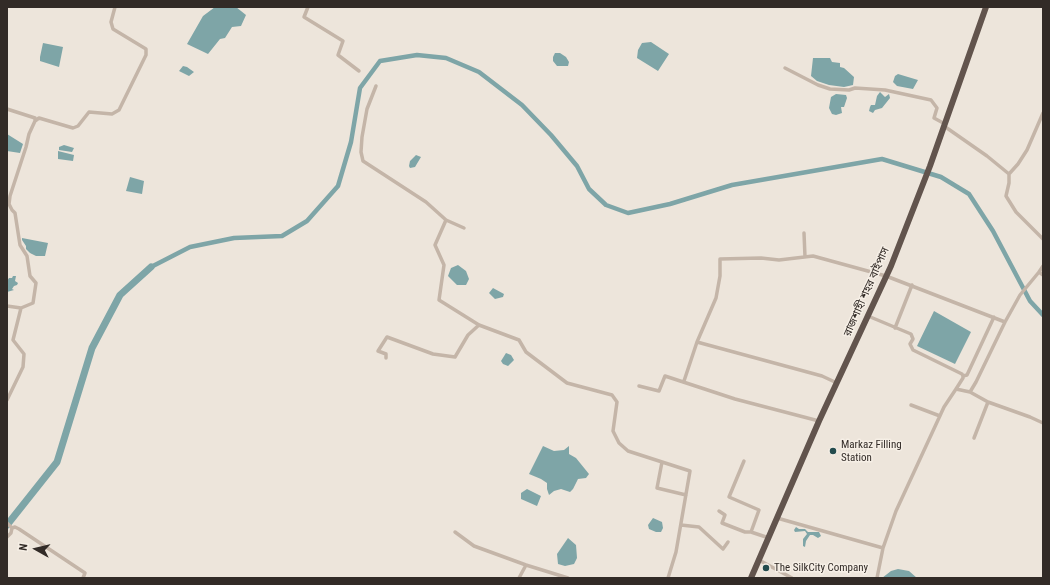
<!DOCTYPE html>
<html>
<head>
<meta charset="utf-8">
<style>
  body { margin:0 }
  #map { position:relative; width:1050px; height:585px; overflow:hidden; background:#ede5db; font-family:"Roboto Condensed",sans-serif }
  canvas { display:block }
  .frame { position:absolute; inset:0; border:8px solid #322b27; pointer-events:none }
  .north { position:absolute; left:16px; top:529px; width:40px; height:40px; -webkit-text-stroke:3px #f6efe6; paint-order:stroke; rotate:278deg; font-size:11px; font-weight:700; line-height:16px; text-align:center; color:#322b27 }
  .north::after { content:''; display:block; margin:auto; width:14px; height:18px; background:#322b27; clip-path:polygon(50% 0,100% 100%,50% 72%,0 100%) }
</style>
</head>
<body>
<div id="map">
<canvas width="1050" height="585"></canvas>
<div class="frame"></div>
<div class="north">N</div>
</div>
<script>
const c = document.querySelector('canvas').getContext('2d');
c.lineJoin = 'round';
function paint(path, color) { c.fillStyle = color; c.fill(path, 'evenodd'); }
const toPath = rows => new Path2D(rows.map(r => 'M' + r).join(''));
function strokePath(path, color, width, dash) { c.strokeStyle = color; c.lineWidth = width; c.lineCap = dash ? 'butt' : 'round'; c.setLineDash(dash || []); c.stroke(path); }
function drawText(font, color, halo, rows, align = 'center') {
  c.font = font + ' "Roboto Condensed","Noto Sans Bengali",sans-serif'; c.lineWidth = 3; c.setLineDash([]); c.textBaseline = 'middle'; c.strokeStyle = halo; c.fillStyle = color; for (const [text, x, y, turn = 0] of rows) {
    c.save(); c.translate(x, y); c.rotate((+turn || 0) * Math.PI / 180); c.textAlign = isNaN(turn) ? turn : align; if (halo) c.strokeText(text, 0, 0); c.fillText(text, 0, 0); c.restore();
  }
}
paint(toPath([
  [215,7,236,7,246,15,241,26,232,27,225,38,220,39,208,54,187,44,203,16],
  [651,42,669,54,658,71,637,58,638,50,642,43],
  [43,43,63,47,59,67,40,61,40,57],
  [555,53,560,53,566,57,569,62,568,66,557,66,553,61,553,57],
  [813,58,830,58,832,62,840,63,840,67,844,68,854,77,853,85,844,87,829,85,817,81,811,76],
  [183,66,187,67,194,72,189,76,179,71],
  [898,74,918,80,913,89,897,86,893,82,895,76],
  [880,92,885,97,889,94,890,98,882,108,875,110,873,113,869,111,870,107,871,105,875,105,877,96],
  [836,94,846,95,847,98,844,107,841,107,842,113,836,115,832,114,829,108,831,97],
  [7,134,23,144,20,153,7,151],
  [64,145,74,148,72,152,59,150,59,147],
  [58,151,74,155,73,161,58,159],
  [416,155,421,157,415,167,410,168,409,166,410,161],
  [130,177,144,181,142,194,126,191],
  [22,238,48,243,45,256,36,256,30,253,26,249,26,246,22,240],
  [458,265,466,271,469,279,466,285,457,285,448,276,451,268],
  [13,276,16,276,15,281,18,283,17,285,14,286,12,289,14,290,7,292,7,281,9,278,12,278],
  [493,288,504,294,503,297,495,299,489,293],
  [934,311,971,332,955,364,917,346],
  [506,353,511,355,514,360,508,366,503,364,501,361],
  [543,446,554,451,564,450,569,446,569,454,576,458,589,474,586,478,578,479,573,489,570,492,561,489,554,491,549,495,547,489,547,483,541,479,529,474],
  [527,489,541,496,537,506,521,499,521,493],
  [653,518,662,522,663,528,661,532,656,532,649,529,648,525],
  [796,527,799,529,805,529,808,532,819,532,821,536,818,538,813,535,810,535,806,541,805,547,803,546,803,539,807,534,805,531,795,532,794,530],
  [568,538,576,545,577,558,574,564,565,566,558,564,557,554],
  [898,569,909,571,917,578,882,578,891,571]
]), '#7ea5a7');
strokePath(toPath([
  [151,267,190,247,234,238,282,236,307,221,338,186,351,142,360,88,380,61,417,55,446,58,479,72,522,105,551,135,577,166,589,189,606,205,628,213,670,204,732,185,882,159,941,177,969,194,993,231,1030,301,1043,315]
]), '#7ea5a7', 4.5);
strokePath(toPath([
  [7,525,57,462,92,348,120,295,151,267]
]), '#7ea5a7', 7);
strokePath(toPath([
  [308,7,304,17,343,41,338,55,359,71],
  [785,68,818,85,830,89,849,90,855,88,885,90,931,100,937,108,934,118,945,124],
  [376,86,367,109,362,137,361,152,363,161,426,202,446,220,435,245,444,265,439,300,479,325,519,340,526,352,567,383,612,395,617,402,613,431,619,443,628,451,690,471,676,552,668,578],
  [7,109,35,118,35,121,29,134,26,147,10,196,9,204,12,210,15,213,20,245,27,256,30,276,36,283,33,303,21,308,13,340,24,354,23,367,7,400],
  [35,121,39,118,73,128,78,126,89,112,112,114,119,110,146,55,146,49,113,29,111,22,115,7],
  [944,126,987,156,1009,174,1009,183,1006,196,1016,212,1043,239],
  [1009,174,1018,164,1027,150,1043,113],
  [446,220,464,228],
  [804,233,805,257],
  [1043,266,1039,272,1043,275],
  [7,306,21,308],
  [868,316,911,334,913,339,910,344,913,350,962,374,963,376],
  [1005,322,1020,295,1039,272],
  [895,328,912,285],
  [386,358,386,354,378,351,387,337,433,354,455,357,468,335,479,325],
  [684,381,697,342],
  [837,383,822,376,697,342,716,298,720,276,720,259,761,258,779,260,813,256,886,276,1005,322,976,382,970,392],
  [639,386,659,391,665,376,735,399,819,421],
  [956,389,963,378,963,376,967,375,994,317],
  [911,405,940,416],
  [974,438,988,402],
  [744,461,729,497,759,510,751,532,769,538],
  [662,462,657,488,686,495],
  [719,511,725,515,722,523,745,532,751,532],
  [777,518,883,548],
  [7,523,12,528,15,527,19,529,85,573,83,578],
  [681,525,699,527,723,549,728,542],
  [455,532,474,546,526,565,568,578],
  [7,537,11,533,12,528],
  [759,560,792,578],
  [519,578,526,565],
  [877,578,883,548,896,511,944,407,956,389,970,392,988,402,1030,417,1043,423]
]), '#c4b5a8', 3.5);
strokePath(toPath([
  [751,578,819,421,891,266,930,166,986,7]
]), '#62544d', 6);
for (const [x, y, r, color] of [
  [833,451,4,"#234b4d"],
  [766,568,4,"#234b4d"]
]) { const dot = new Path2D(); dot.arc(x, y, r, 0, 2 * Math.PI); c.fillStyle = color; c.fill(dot); strokePath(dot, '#f6efe6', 1.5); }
drawText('11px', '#322b27', '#f6efe6', [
  ["রাজশাহী শহর বাইপাস",867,292,-66]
]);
drawText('11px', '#322b27', '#f6efe6', [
  ["Markaz Filling",841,445],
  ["Station",841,458],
  ["The SilkCity Company",774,568]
], 'left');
</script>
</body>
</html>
